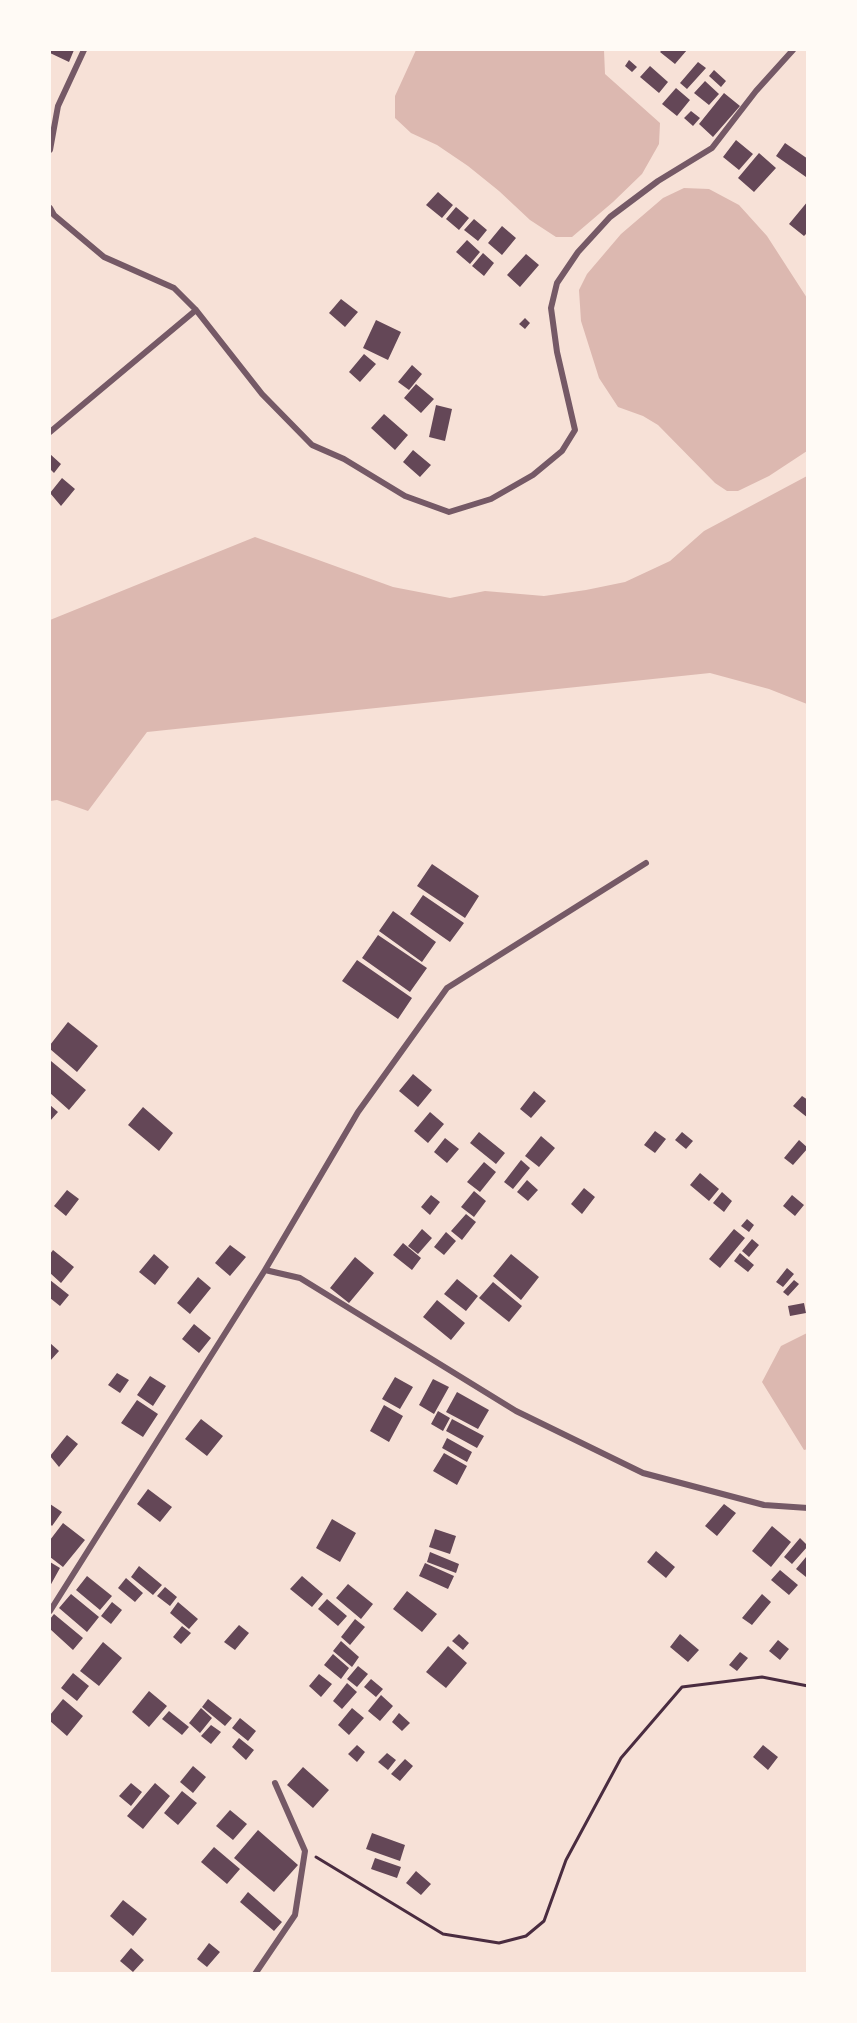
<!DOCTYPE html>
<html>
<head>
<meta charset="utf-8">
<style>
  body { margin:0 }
  #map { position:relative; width:857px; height:2023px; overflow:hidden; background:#f7e1d7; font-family:Helvetica,sans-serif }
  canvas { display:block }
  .frame { position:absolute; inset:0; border:51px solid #fffaf5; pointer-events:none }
</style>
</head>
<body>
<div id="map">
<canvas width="857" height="2023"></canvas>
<div class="frame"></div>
</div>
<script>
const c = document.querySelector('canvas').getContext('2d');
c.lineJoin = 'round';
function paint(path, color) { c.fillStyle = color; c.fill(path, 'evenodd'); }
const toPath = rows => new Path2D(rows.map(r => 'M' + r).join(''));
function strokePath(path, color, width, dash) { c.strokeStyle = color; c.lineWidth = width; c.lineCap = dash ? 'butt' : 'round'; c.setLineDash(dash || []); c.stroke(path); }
paint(toPath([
  [416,50,604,50,605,74,660,123,659,144,642,174,613,202,572,237,556,237,530,220,499,191,468,166,437,145,411,133,395,118,395,96],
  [684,188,709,189,739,205,767,236,807,298,807,451,769,476,738,491,727,491,715,483,658,425,643,416,618,407,599,378,581,321,579,290,587,274,621,234,663,198],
  [807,476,807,704,769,689,710,673,147,732,88,811,57,800,50,801,50,620,255,537,393,587,450,598,485,591,544,596,586,590,625,582,670,561,704,531],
  [807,1333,808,1449,804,1450,762,1382,781,1346]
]), '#dcb8b0');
paint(toPath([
  [50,50,74,50,69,62,50,53],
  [662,50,687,50,675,64,660,52],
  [629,60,637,67,632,72,625,66],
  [698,62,706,68,687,89,680,83],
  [650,66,668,82,659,93,640,77],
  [714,70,726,81,721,87,709,76],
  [705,81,719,94,709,105,694,93],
  [676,88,690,100,677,116,662,104],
  [724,93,740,106,713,137,699,124],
  [691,111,700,118,693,126,684,118],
  [736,140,753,154,739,170,723,157],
  [785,143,808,159,806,177,776,156],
  [759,153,776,168,754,192,738,178],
  [438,192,453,205,442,218,426,205],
  [808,201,808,232,804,236,789,224],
  [456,207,469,218,459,230,446,219],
  [474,219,487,230,478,241,464,230],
  [502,226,516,238,502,255,488,243],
  [467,240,480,252,470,264,456,252],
  [483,253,494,263,484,276,472,266],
  [526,254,539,265,520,287,507,275],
  [341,299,358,312,345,327,329,313],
  [525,318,530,323,525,329,519,324],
  [376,320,401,332,388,360,363,348],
  [364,354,376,364,360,382,349,372],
  [412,365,422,374,409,390,398,382],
  [416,384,434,399,421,413,404,398],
  [436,405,452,409,445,441,429,437],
  [384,414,408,435,395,450,371,428],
  [413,450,431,465,420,477,403,462],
  [50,454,61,464,54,473,50,469],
  [62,478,75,489,61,506,50,493],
  [432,864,479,896,465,918,417,886],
  [423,895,464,923,450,942,410,914],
  [393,911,436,942,422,962,379,931],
  [378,935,427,968,410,992,362,958],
  [357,960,412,998,398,1019,342,981],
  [68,1022,98,1046,77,1072,50,1049,50,1045],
  [51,1061,86,1090,69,1110,50,1093],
  [413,1074,432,1090,418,1107,399,1091],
  [534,1091,546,1101,531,1118,520,1109],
  [802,1096,808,1100,808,1118,793,1106],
  [50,1105,58,1112,50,1121],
  [143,1107,173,1133,159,1151,128,1125],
  [430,1112,444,1124,428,1143,414,1131],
  [655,1131,666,1139,655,1153,644,1145],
  [479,1132,505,1153,496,1164,470,1143],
  [682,1132,693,1141,686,1149,675,1140],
  [541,1136,555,1148,539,1167,525,1156],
  [445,1138,459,1149,447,1163,434,1152],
  [799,1140,808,1148,793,1165,784,1158],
  [521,1160,530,1168,513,1189,504,1182],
  [484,1162,496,1172,480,1192,467,1182],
  [700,1173,719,1189,709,1201,690,1185],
  [527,1180,538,1190,528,1201,517,1192],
  [584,1188,595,1197,582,1214,571,1204],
  [67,1190,79,1199,66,1216,54,1206],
  [474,1191,486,1201,474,1217,461,1207],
  [722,1192,732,1201,724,1212,713,1203],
  [431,1195,440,1202,430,1215,421,1207],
  [792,1195,804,1205,795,1216,783,1206],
  [466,1214,476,1222,462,1240,451,1231],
  [747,1219,754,1225,749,1232,741,1226],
  [422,1229,432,1238,418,1254,408,1246],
  [734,1229,745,1238,720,1268,709,1259],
  [446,1232,456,1241,444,1255,434,1247],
  [752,1239,759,1245,749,1257,742,1251],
  [403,1243,421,1258,412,1270,393,1255],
  [230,1245,246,1257,230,1276,215,1263],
  [53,1250,74,1267,61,1283,50,1273,50,1254],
  [740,1253,754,1265,748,1272,734,1261],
  [154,1254,169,1267,155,1285,139,1272],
  [511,1254,539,1277,521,1300,493,1276],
  [355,1257,374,1273,349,1303,330,1288],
  [787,1268,794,1274,783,1287,776,1282],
  [198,1277,211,1288,190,1314,177,1303],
  [457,1279,478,1296,466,1311,444,1294],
  [50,1280,69,1295,60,1306,50,1298],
  [794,1280,799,1284,788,1296,783,1292],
  [493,1282,522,1306,509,1322,479,1298],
  [437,1300,465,1323,451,1340,423,1317],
  [804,1303,806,1313,790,1316,788,1306],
  [194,1324,211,1338,199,1353,182,1339],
  [50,1343,59,1351,50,1361],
  [117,1373,129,1380,120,1393,108,1385],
  [150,1376,166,1386,153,1406,137,1395],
  [395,1377,413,1387,400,1409,382,1399],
  [433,1379,449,1387,434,1414,419,1405],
  [457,1392,489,1410,478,1429,446,1412],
  [137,1400,158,1414,143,1437,121,1423],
  [384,1405,403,1416,389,1442,370,1431],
  [438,1411,450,1418,443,1431,431,1424],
  [201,1419,223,1436,207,1456,185,1439],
  [452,1419,484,1436,477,1448,446,1431],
  [67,1435,78,1444,59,1467,50,1456],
  [447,1438,472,1452,467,1462,442,1448],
  [444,1453,467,1466,457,1485,433,1471],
  [148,1489,172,1507,160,1522,137,1504],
  [50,1504,62,1512,52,1526,50,1524],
  [724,1504,736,1513,717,1536,705,1526],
  [332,1519,356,1533,340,1562,316,1548],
  [63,1523,85,1540,63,1567,50,1557,50,1540],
  [772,1526,791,1542,771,1567,752,1551],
  [435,1529,456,1536,450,1554,429,1547],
  [800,1538,808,1546,792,1564,784,1557],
  [656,1551,675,1567,666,1578,647,1562],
  [430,1552,459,1564,456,1573,427,1562],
  [806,1557,808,1574,806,1577,796,1569],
  [50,1562,60,1568,50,1586],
  [425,1563,454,1576,448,1589,419,1576],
  [139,1566,162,1585,153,1595,131,1577],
  [780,1570,798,1585,789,1595,771,1580],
  [87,1576,112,1596,100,1610,76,1590],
  [302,1576,323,1594,312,1607,290,1589],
  [126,1578,143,1593,135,1602,118,1588],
  [348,1584,373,1604,361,1619,336,1598],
  [165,1587,177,1597,170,1606,157,1596],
  [407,1591,437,1614,422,1632,393,1609],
  [71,1594,99,1617,87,1632,59,1608],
  [762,1594,771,1602,752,1625,742,1618],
  [327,1599,347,1616,338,1626,318,1609],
  [112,1602,122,1610,111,1624,101,1616],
  [178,1602,198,1619,189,1629,170,1613],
  [54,1614,83,1638,73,1650,50,1629,50,1619],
  [355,1619,365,1627,350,1645,341,1637],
  [239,1625,249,1633,235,1650,224,1642],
  [182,1626,191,1633,181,1644,173,1637],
  [459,1634,469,1643,463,1650,452,1641],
  [680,1634,699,1650,688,1662,670,1647],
  [778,1640,789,1649,780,1660,769,1651],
  [341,1641,359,1657,352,1667,333,1651],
  [103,1642,122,1658,99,1686,80,1671],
  [448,1646,467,1663,446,1688,426,1672],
  [740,1652,748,1658,737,1671,729,1665],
  [333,1654,349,1668,341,1679,324,1665],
  [358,1666,368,1674,357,1687,347,1679],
  [73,1673,89,1686,77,1701,61,1688],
  [319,1674,332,1684,321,1697,309,1686],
  [371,1679,383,1689,376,1697,364,1687],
  [347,1683,357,1692,342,1709,333,1701],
  [149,1691,167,1706,149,1727,132,1712],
  [381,1695,393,1706,380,1721,368,1711],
  [63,1699,83,1716,67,1736,50,1721,50,1715],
  [208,1699,232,1718,225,1726,202,1707],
  [201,1708,212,1718,200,1733,189,1723],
  [352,1708,364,1718,349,1735,338,1725],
  [169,1711,189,1727,182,1735,162,1719],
  [399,1713,410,1723,402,1731,392,1722],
  [240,1718,256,1731,248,1741,232,1728],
  [211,1725,221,1732,211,1744,201,1736],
  [239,1738,254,1750,246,1760,232,1747],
  [357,1745,365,1752,357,1762,348,1754],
  [763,1745,778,1757,768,1770,753,1757],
  [387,1753,396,1760,388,1770,378,1762],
  [405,1759,413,1766,400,1781,391,1774],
  [193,1766,206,1777,193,1793,180,1782],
  [303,1767,329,1790,313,1808,287,1785],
  [131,1783,142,1792,131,1806,119,1796],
  [155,1783,170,1796,143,1829,127,1816],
  [182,1791,197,1803,178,1825,164,1813],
  [230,1810,247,1824,233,1840,216,1826],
  [258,1830,298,1865,274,1892,234,1858],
  [372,1833,405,1845,400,1861,366,1849],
  [214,1847,240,1869,227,1884,201,1862],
  [375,1858,401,1867,397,1878,371,1869],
  [416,1871,431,1884,421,1895,406,1883],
  [248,1892,282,1922,274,1931,240,1902],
  [123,1900,147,1919,133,1936,110,1916],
  [209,1943,220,1952,207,1967,197,1959],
  [131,1948,144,1960,133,1972,120,1961]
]), '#644757');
strokePath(toPath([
  [316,1857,443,1934,499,1943,526,1936,544,1921,566,1860,621,1758,682,1687,762,1677,808,1686]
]), '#4a2c40', 3);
strokePath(toPath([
  [50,150,58,106,84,50],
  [50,208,54,215,104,257,174,288,196,310],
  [50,432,196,310,262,394,312,445,344,459,405,496,449,512,491,499,533,475,562,451,575,430,557,352,551,308,557,283,578,252,610,217,658,181,712,148,756,91,793,50],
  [265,1270,358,1112,447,988,646,863],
  [50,1611,265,1270,300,1278,516,1411,643,1473,764,1505,808,1508],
  [255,1974,295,1915,305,1851,275,1783]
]), '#755966', 6);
</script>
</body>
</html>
